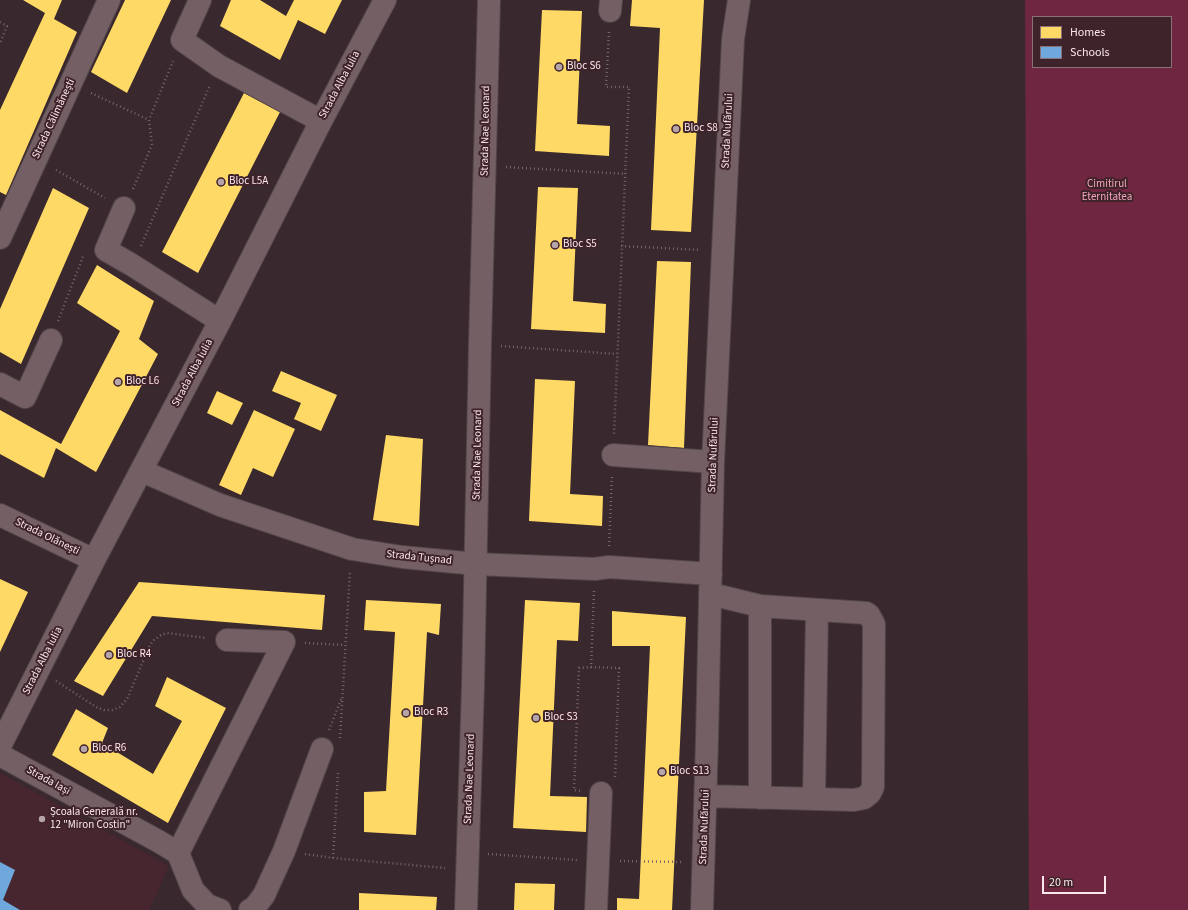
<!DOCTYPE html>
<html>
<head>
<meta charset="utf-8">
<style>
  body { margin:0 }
  #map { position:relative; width:1188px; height:910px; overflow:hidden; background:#39292e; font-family:"Source Sans 3",sans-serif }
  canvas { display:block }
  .legend { position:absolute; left:1032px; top:16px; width:140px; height:52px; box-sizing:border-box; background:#3f232a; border:1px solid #8a7177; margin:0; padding:5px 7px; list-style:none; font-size:12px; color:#fae7eb }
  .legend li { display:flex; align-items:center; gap:8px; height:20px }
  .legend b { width:20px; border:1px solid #8a7177 }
  .scale { position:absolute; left:1042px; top:876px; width:64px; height:18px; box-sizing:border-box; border:2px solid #fae7eb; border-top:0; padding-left:5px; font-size:12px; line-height:14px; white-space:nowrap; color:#fae7eb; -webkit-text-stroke:3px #3f232a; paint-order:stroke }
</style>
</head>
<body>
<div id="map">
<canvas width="1188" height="910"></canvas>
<ul class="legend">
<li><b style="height:11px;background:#ffd966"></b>Homes</li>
<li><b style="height:11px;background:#6fa8dc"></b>Schools</li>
</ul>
<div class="scale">20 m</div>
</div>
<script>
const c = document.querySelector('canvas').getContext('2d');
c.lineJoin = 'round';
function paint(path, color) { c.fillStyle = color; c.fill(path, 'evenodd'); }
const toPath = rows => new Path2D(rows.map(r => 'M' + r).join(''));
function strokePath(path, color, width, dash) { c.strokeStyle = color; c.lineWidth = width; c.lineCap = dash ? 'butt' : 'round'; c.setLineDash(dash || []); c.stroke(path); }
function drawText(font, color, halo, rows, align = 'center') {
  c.font = font + ' "Source Sans 3",sans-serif'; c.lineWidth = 4; c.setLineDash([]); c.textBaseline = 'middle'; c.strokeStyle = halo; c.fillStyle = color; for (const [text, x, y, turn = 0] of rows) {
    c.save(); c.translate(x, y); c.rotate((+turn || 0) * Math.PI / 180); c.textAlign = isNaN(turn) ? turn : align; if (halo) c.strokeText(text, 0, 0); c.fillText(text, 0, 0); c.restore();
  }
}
paint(toPath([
  [0,773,169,866,149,910,0,910]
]), '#472630');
paint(toPath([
  [1025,0,1188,0,1188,910,1029,910],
  [1033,17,1171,17,1171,67,1033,67]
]), '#6f2640');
paint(toPath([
  [23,0,62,0,54,19,77,32,6,195,0,192,0,110,45,13],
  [125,0,171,0,127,93,91,72],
  [231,0,260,0,286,16,294,0,342,0,325,34,298,20,280,60,220,26],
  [632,0,704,0,691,232,651,230,660,28,630,26],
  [542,10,582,11,577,124,610,126,609,156,535,151],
  [244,93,280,112,198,273,162,252],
  [538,187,578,188,573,301,606,304,605,333,531,329],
  [53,188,89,208,21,364,0,352,0,309],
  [657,261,691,262,684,448,648,445],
  [97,265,154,301,139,339,158,354,96,472,56,448,44,478,0,454,0,410,61,444,120,331,77,303],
  [281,371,337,395,321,431,294,419,301,403,272,391],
  [535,379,575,381,570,494,603,496,602,526,529,521],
  [217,391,243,403,232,425,207,413],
  [254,410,295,429,273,477,253,468,241,495,219,485],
  [386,435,423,439,419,526,373,520],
  [0,579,28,592,0,652],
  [139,582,325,595,322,630,152,616,103,696,74,681],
  [366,600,441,604,439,635,427,632,416,835,364,832,364,792,386,791,395,632,364,630],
  [525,600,580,603,578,641,557,640,550,796,587,797,586,832,513,828],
  [612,611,686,617,672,910,617,910,617,898,639,899,650,646,612,646],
  [167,677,226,708,168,823,52,755,76,709,108,728,102,743,153,774,182,721,155,706],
  [515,883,555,884,554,910,514,910],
  [359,893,437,897,436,910,359,910]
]), '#ffd966');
paint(toPath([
  [0,862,15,870,3,900,20,910,0,910]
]), '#6fa8dc');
const minor = toPath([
  [200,0,182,40,219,66,321,121],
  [610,11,611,0],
  [124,208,106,250,132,265,220,321],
  [0,238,109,0],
  [0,384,25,397,51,340],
  [613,455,713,462],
  [142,471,220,505,352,549,402,557,476,564,595,569,609,567,711,574],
  [0,515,94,560],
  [0,746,94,560,220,321,321,121,385,0],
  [0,755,158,841,178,853,193,890,207,905,220,910],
  [706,796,854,800,864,798,870,793,873,787,874,624,869,615,866,613,760,606,711,594],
  [760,798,760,606],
  [814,799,817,610],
  [178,853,284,642,227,640],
  [250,910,255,907,264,895,284,851,322,749],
  [466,910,473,686,480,344,489,0],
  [596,910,601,793],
  [702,910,707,739,713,462,733,39,739,0]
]);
strokePath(minor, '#524549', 24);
strokePath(toPath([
  [0,22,7,26,0,43],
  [609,32,606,87,629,87,614,434],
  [91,93,149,120],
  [506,167,626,174],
  [56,170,105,198],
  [133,189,152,145,149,120,173,61],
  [141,246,210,85],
  [621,246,701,250],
  [58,321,84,254],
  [501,346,617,354],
  [609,546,612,475],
  [594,591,591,667,619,668,615,777],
  [305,643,345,645],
  [56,681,96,707,104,710,112,710,120,707,127,699,150,645,154,640,161,635,167,633,207,638],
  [329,730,342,697],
  [340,738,350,571],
  [580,791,574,790,579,668,591,667],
  [305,854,333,858,445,868],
  [488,854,577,860],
  [333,858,338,773],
  [620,861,681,862]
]), '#75646a', 2.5, [1, 3]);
strokePath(minor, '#735f64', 22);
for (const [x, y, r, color] of [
  [559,67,4,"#b6a4a9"],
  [676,129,4,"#b6a4a9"],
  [221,182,4,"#b6a4a9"],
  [555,245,4,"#b6a4a9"],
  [118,382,4,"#b6a4a9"],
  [109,655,4,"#b6a4a9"],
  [406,713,4,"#b6a4a9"],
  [536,718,4,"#b6a4a9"],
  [84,749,4,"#b6a4a9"],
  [662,772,4,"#b6a4a9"],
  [42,819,4,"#b6a4a9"]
]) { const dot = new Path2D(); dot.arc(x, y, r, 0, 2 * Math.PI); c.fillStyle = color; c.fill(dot); strokePath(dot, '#3f232a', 1.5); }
drawText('11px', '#fae7eb', '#3f232a', [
  ["Bloc S6",567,67],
  ["Bloc S8",684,129],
  ["Bloc L5A",229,182],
  ["Bloc S5",563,245],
  ["Bloc L6",126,382],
  ["Bloc R4",117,655],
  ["Bloc R3",414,713],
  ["Bloc S3",544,718],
  ["Bloc R6",92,749],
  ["Bloc S13",670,772],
  ["Școala Generală nr.",50,813],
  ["12 \"Miron Costin\"",50,826]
], 'left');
drawText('11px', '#fae7eb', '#3f232a', [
  ["Strada Alba Iulia",340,85,-62],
  ["Strada Călimănești",54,119,-65],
  ["Strada Nae Leonard",486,131,-89],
  ["Strada Nufărului",728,131,-87],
  ["Strada Alba Iulia",193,373,-62],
  ["Strada Nae Leonard",478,455,-89],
  ["Strada Nufărului",714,455,-88],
  ["Strada Olănești",47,537,26],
  ["Strada Tușnad",419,558,6],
  ["Strada Alba Iulia",43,661,-63],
  ["Strada Nae Leonard",470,779,-88],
  ["Strada Iași",48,781,29],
  ["Strada Nufărului",705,827,-88]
]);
drawText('11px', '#f2a6ba', '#3f232a', [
  ["Cimitirul",1107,185],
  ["Eternitatea",1107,198]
]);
</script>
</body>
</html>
